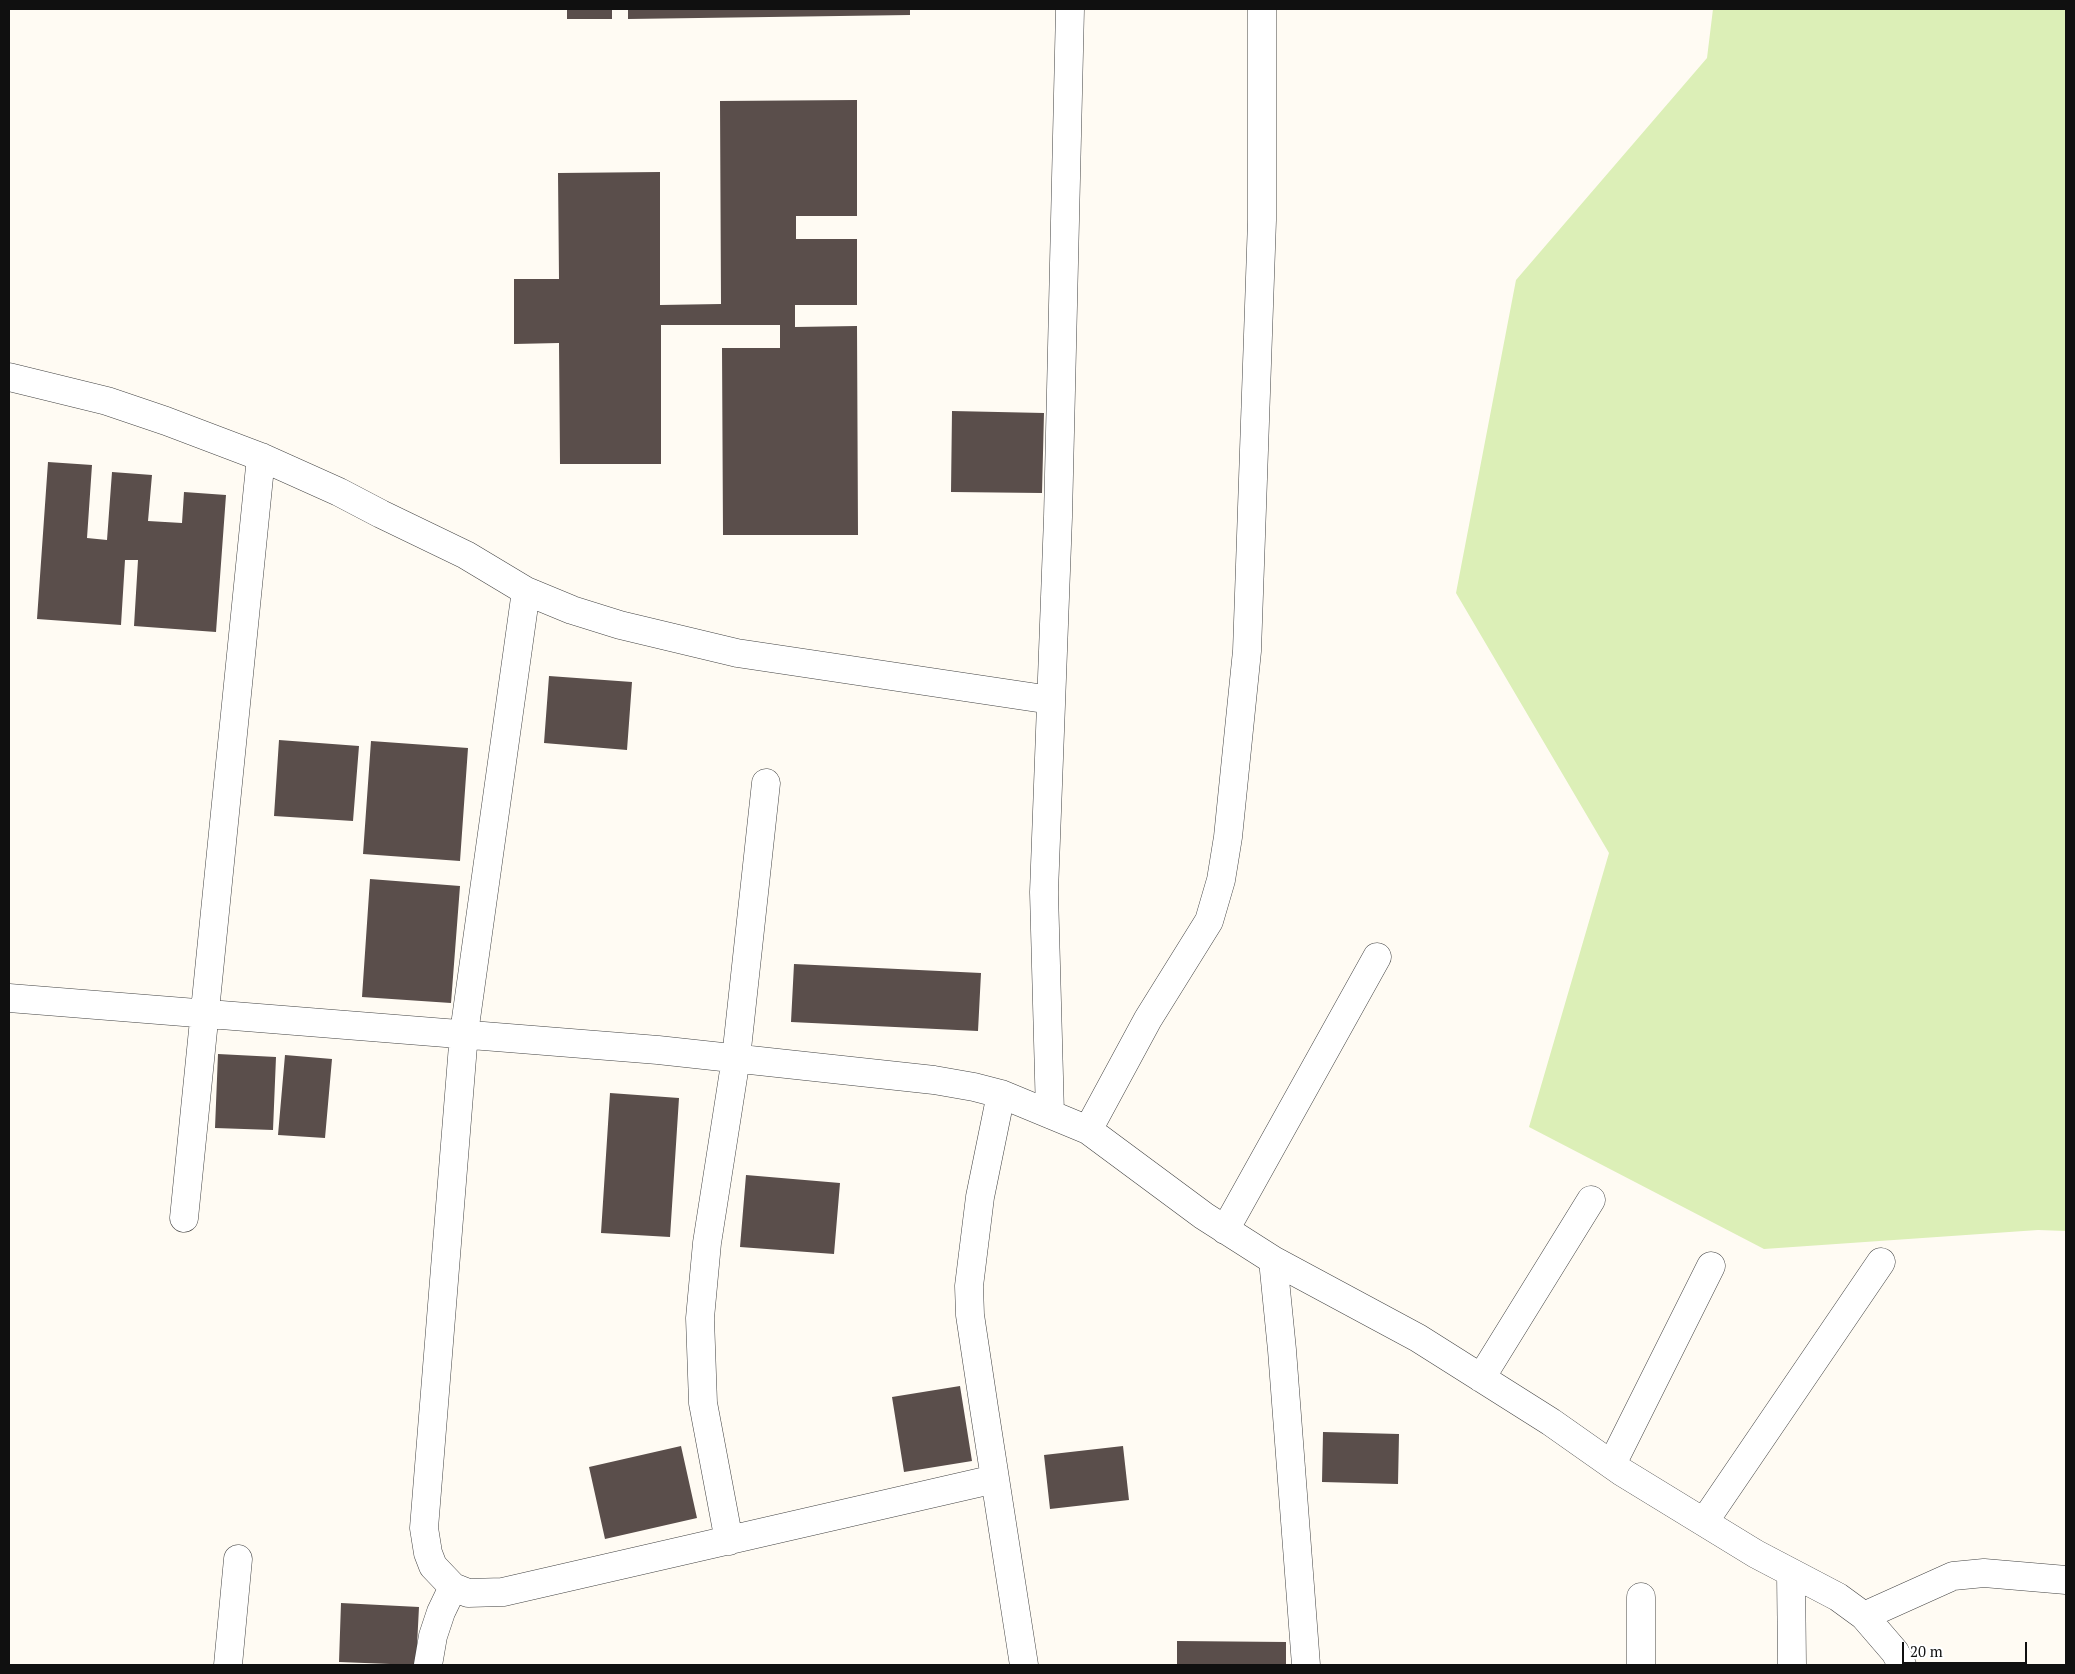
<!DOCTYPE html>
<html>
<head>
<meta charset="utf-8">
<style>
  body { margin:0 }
  #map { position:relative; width:2075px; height:1674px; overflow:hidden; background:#fffbf3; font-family:"PT Serif",serif }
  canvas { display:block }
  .frame { position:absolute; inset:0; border:10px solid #101010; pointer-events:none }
  .scale { position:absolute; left:1902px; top:1642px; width:125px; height:22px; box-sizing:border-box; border:2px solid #101010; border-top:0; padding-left:6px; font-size:15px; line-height:18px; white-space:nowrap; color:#101010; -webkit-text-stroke:4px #fff; paint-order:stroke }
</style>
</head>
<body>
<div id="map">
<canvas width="2075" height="1674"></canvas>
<div class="frame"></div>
<div class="scale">20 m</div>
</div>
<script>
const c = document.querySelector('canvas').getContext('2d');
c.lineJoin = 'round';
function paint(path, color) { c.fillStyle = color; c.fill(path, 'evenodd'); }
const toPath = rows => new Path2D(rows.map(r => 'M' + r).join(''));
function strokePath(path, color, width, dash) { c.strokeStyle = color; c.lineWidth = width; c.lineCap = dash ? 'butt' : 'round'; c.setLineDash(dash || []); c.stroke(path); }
paint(toPath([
  [1713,9,2066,9,2066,1231,2038,1230,1764,1249,1529,1127,1609,853,1456,593,1516,280,1707,58]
]), '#dcefb7');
paint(toPath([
  [567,9,612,9,612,19,567,19],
  [628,9,910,9,910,15,628,19],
  [857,100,857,216,796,216,796,239,857,239,857,305,795,305,795,327,857,326,858,535,723,535,722,348,780,348,780,325,661,325,661,464,560,464,559,343,514,344,514,279,559,279,558,173,660,172,660,305,721,304,720,101],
  [952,411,1044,413,1042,493,951,492],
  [48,462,92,465,87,538,107,540,112,472,152,475,148,521,182,523,184,492,226,495,216,632,134,626,138,560,125,560,121,625,37,619],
  [549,676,632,682,627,750,544,743],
  [279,740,359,746,353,821,274,816],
  [371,741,468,748,460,861,363,854],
  [370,879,460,886,451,1003,362,997],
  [794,964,981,973,978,1031,791,1022],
  [218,1054,276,1057,273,1130,215,1128],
  [285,1055,332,1059,325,1138,278,1135],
  [610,1093,679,1098,670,1237,601,1233],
  [746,1175,840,1183,834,1254,740,1247],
  [960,1386,972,1461,904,1472,892,1397],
  [1323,1432,1399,1434,1398,1484,1322,1482],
  [681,1446,697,1518,605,1539,589,1467],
  [1123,1446,1129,1500,1050,1509,1044,1455],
  [341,1603,419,1607,416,1665,339,1662],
  [1177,1641,1286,1642,1286,1665,1177,1665]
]), '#5a4e4b');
const street = toPath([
  [9,377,107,401,166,421,261,457,339,492,381,514,466,555,526,591,572,610,620,625,737,653,1051,700],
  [526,591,464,1033,424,1528,428,1553,433,1566,453,1587,468,1593,503,1592,995,1479],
  [9,998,658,1050,934,1080,974,1087,1001,1094,1088,1130,1204,1216,1273,1260,1418,1338,1551,1422,1622,1472,1756,1554,1838,1597,1864,1616,1895,1652,1902,1665],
  [1001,1094,980,1197,969,1286,970,1315,984,1408,1024,1665],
  [1050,1114,1044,892,1058,517,1070,9],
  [1088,1130,1148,1019,1209,921,1221,880,1228,837,1247,651,1262,220,1262,9],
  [184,1218,261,457],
  [1225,1230,1377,957],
  [1273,1260,1282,1350,1306,1665],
  [1481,1378,1591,1200],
  [1612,1464,1711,1266],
  [1704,1522,1881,1262],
  [729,1541,703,1403,700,1318,707,1243,736,1058,766,783],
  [1791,1573,1792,1665],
  [1864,1616,1953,1576,1984,1573,2066,1580],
  [228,1665,238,1559],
  [428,1665,433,1636,441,1612,453,1587],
  [1641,1665,1641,1597]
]);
strokePath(street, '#434343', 29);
strokePath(street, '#fff', 28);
</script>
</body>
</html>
